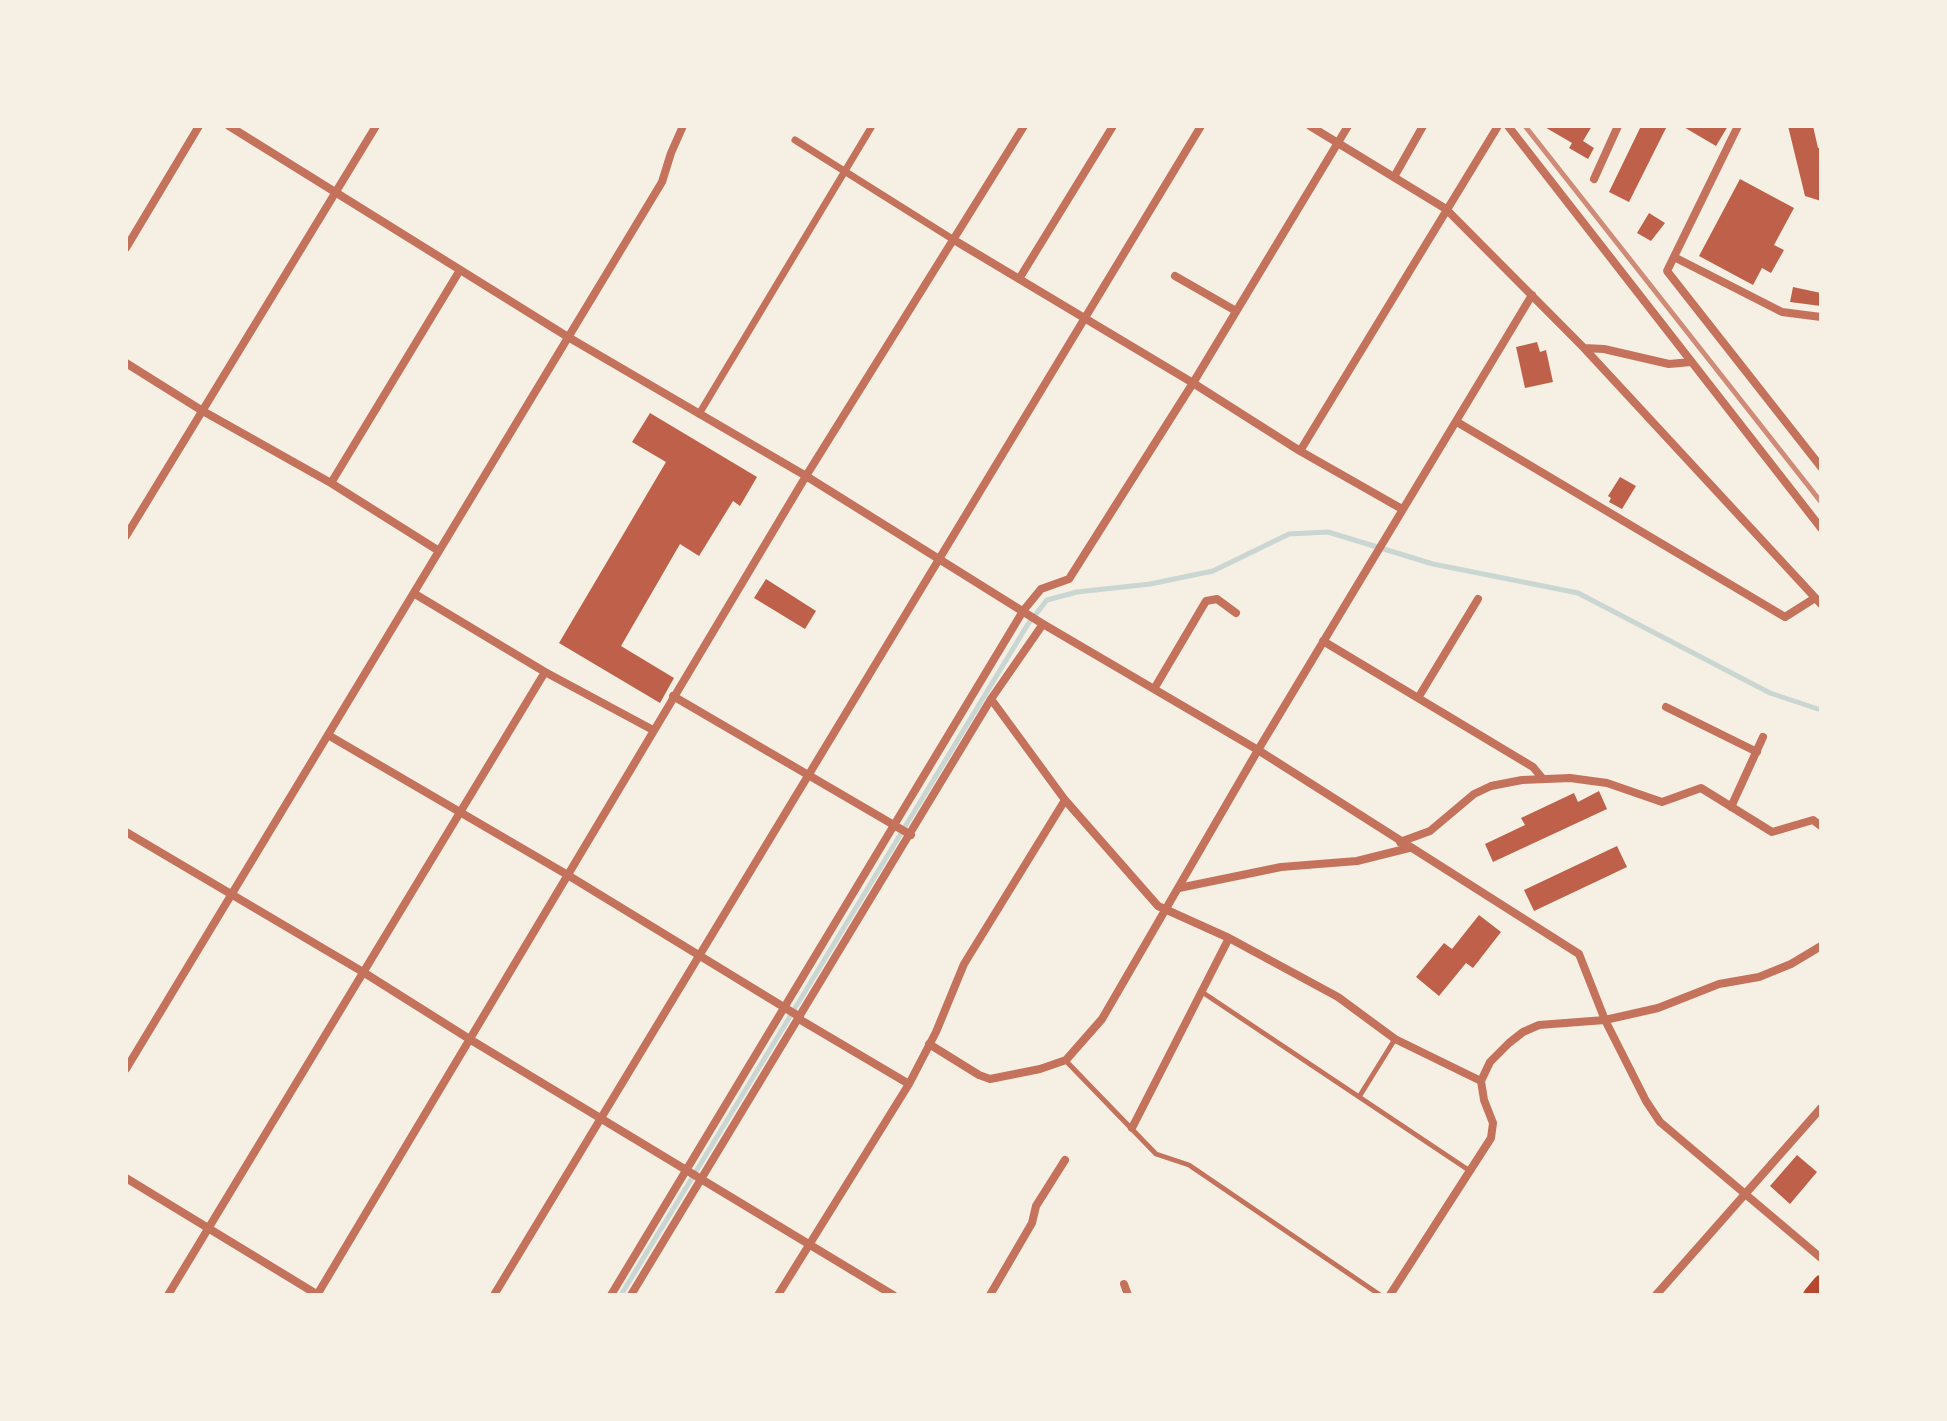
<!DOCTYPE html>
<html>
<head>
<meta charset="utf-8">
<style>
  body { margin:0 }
  #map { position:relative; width:1947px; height:1421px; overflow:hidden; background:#f6efe4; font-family:"Fira Sans Condensed",sans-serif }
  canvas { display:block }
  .frame { position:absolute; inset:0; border:128px solid #f6efe4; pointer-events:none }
</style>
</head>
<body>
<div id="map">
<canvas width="1947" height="1421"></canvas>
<div class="frame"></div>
</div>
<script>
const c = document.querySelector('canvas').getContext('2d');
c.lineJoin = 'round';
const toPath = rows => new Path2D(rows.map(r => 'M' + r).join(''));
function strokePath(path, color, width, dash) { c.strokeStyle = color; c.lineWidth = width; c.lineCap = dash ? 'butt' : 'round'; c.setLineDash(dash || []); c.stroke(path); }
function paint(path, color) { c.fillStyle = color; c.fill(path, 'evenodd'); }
strokePath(toPath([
  [621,1295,1028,624,1047,600,1077,592,1150,584,1213,571,1289,534,1328,532,1433,564,1578,593,1770,693,1821,710]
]), '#c9d6d2', 5);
paint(toPath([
  [1543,126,1592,126,1583,141,1594,148,1588,159,1569,148,1572,143],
  [1641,126,1667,126,1629,202,1609,192],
  [1682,126,1728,126,1716,146],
  [1788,126,1813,126,1818,148,1821,148,1821,201,1805,196],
  [1740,179,1794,208,1774,245,1784,250,1771,273,1762,268,1753,285,1699,256],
  [1649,213,1665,223,1651,241,1637,233],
  [1793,287,1821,293,1821,306,1790,302],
  [1537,342,1540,352,1546,350,1553,382,1525,388,1516,347],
  [650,413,757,477,740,506,733,501,699,556,680,544,621,646,674,678,660,703,559,643,666,462,632,442],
  [1620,477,1636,486,1622,509,1609,502,1611,498,1608,496],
  [766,579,816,611,805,629,754,598],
  [1599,791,1607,809,1493,862,1485,844,1525,825,1521,818,1574,793,1578,802],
  [1617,846,1627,867,1534,911,1524,890],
  [1479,915,1501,932,1473,968,1466,963,1439,996,1416,977,1444,943,1452,949],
  [1797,1155,1817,1172,1790,1204,1770,1186]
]), '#bf614a');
strokePath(toPath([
  [1202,992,1470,1171],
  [1066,1061,1156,1154,1189,1165,1380,1295],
  [1359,1097,1395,1039]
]), '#c5725c', 5);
strokePath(toPath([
  [795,140,954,240],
  [699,414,872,126]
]), '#c5725c', 7);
strokePath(toPath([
  [229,126,568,337,806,476,1043,624,1258,750,1579,954,1605,1020,1646,1101,1660,1122,1821,1258],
  [1310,126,1446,209,1584,348,1821,604],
  [1508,126,1821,528],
  [1738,126,1667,271,1821,467],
  [1394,177,1423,126],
  [1594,179,1618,126],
  [954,240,1193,383,1300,451,1402,509],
  [126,248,199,126],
  [1674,257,1782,312,1821,317],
  [1175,276,1236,311],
  [1019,279,1113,126],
  [1584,348,1604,349,1669,364,1691,362],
  [126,363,201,410,331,483,439,551],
  [1457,422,1785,617,1815,598],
  [1300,451,1498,126],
  [331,483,460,270],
  [126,536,376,126],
  [415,594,545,672,653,730],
  [1323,641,1533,767,1543,779],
  [1154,689,1206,601,1217,599,1236,613],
  [673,696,911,835],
  [1418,698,1478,599],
  [991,699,1065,800,1158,906,1229,938,1338,997,1395,1039,1481,1081],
  [1666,707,1757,752],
  [328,735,566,874,800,1017],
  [1731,807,1763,737],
  [126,832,363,972,471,1040,893,1295],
  [1400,842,1430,831,1474,794,1491,786,1522,780,1570,778,1607,783,1662,802,1701,788,1772,832,1813,820,1821,826],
  [1179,888,1281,867,1357,861,1409,848],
  [799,1019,909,1084],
  [929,1044,979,1075,990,1079,1040,1069,1066,1060,1102,1019,1258,750,1532,295],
  [126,1069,662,182,671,153,683,126],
  [1132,1128,1229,938],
  [126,1178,318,1295],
  [1124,1284,1128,1295],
  [168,1295,545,672],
  [317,1295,806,476,1024,126],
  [494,1295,1201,126],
  [611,1295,1023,611,1041,589,1069,579,1193,383,1348,126],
  [631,1295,991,699,1043,624],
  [778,1295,909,1084,936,1032,964,964,1065,800],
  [990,1295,1032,1223,1036,1206,1065,1160],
  [1390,1295,1491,1138,1493,1123,1484,1100,1481,1081,1490,1062,1509,1043,1523,1032,1539,1025,1605,1020,1658,1008,1719,984,1759,977,1791,964,1821,946],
  [1656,1295,1821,1108]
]), '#c5725c', 8);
strokePath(toPath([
  [1811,1295,1821,1283]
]), '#b5482f', 16);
strokePath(toPath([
  [1525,126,1821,502]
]), '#cf8b77', 5);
</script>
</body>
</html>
